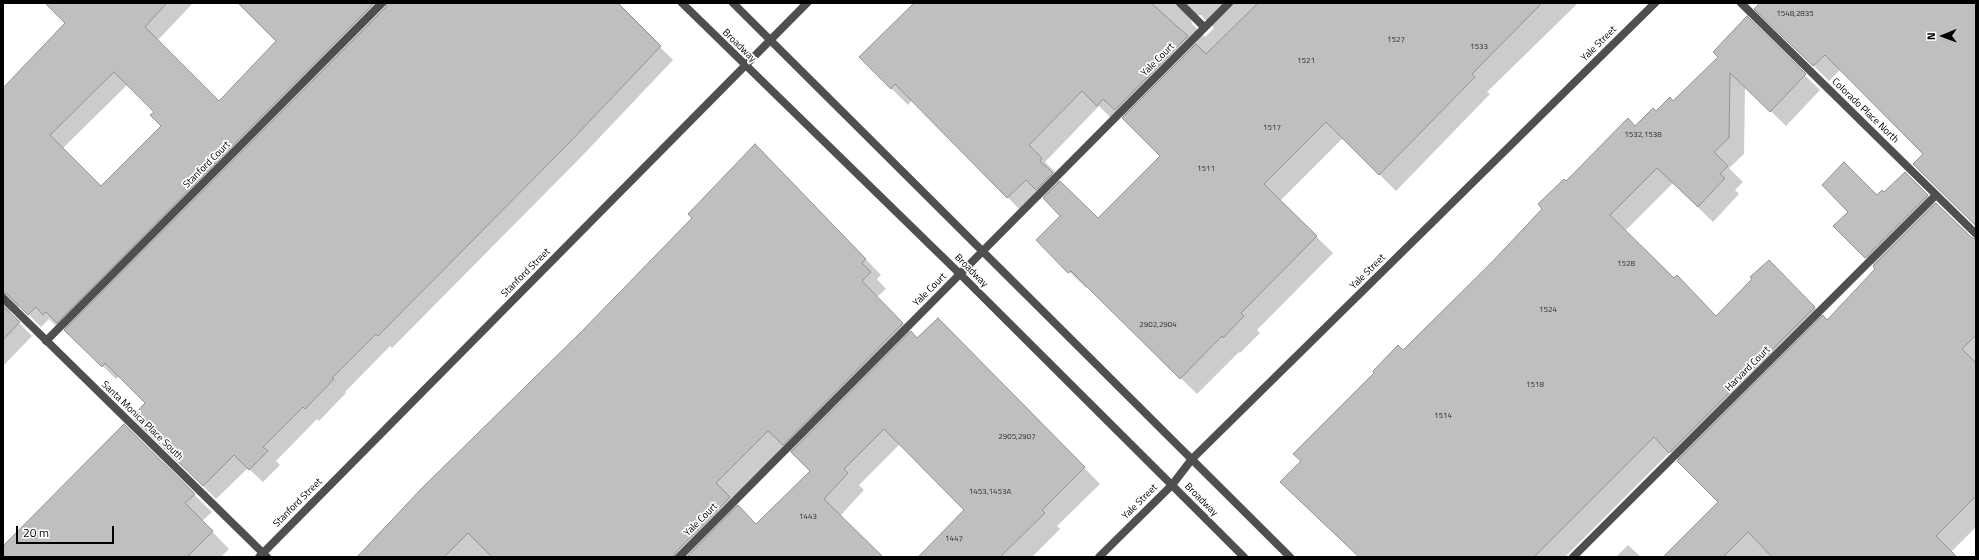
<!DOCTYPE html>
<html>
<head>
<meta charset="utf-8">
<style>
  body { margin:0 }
  #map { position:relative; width:1979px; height:560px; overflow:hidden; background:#fff; font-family:"Titillium Web",sans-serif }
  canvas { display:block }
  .frame { position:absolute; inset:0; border:4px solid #000; pointer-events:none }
  .north { position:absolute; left:1923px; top:16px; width:40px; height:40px; -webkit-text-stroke:3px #fff; paint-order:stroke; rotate:269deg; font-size:11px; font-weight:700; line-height:16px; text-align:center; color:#000 }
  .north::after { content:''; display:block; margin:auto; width:14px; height:18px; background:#000; clip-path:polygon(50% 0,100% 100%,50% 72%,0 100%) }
  .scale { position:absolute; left:16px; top:526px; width:98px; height:18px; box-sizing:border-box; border:2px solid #000; border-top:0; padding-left:5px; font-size:12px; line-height:14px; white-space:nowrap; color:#000; -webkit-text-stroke:3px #fff; paint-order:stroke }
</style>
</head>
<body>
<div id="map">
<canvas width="1979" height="560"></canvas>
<div class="frame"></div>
<div class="north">N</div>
<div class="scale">20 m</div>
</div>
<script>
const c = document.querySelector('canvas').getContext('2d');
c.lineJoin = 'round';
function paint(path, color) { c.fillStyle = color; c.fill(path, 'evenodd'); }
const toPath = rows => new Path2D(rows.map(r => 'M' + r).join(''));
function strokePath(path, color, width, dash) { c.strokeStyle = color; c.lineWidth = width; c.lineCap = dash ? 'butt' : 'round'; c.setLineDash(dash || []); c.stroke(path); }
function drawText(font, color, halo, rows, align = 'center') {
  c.font = font + ' "Titillium Web",sans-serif'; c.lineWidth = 3.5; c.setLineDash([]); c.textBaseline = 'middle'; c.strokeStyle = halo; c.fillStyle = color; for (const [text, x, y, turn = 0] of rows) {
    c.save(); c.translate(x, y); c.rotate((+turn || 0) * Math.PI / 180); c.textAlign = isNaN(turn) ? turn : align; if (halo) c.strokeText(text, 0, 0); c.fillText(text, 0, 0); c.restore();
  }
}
paint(toPath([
  [65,3,193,3,157,41,219,103,278,41,240,3,616,3,673,60,582,156,392,348,390,346,345,392,346,393,319,421,317,419,276,461,280,465,263,482,248,468,216,499,133,417,147,403,119,376,116,379,60,324,57,327,49,319,41,327,21,307,12,307,10,311,12,316,32,336,3,366,3,90,67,23],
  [128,84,155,112,162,126,101,188,62,149],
  [914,3,1578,3,1487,92,1490,94,1396,191,1343,138,1280,201,1333,253,1257,330,1260,333,1240,353,1239,352,1197,394,1088,286,1086,288,1037,240,1062,216,1043,196,1024,214,912,100,908,105,860,57],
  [1193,15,1201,15,1214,28,1205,37,1192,24,1191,19],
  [1099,106,1114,121,1121,115,1161,156,1098,219,1056,178,1058,175,1045,162],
  [1761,3,1976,3,1976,225,1924,154,1841,69,1829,81,1756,9],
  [1747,18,1820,90,1786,126,1745,86,1744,154,1729,168,1743,182,1735,190,1739,194,1713,222,1673,183,1625,231,1674,280,1716,317,1754,279,1769,261,1828,321,1877,269,1835,226,1877,196,1884,193,1905,173,1972,239,1976,240,1976,527,1951,552,1955,557,1665,557,1719,502,1670,452,1565,557,1360,557,1302,461,1375,373,1403,351,1491,264,1566,182,1635,127,1673,102,1720,57],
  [771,161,881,275,877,279,886,289,877,297,918,339,938,319,1100,484,1057,526,1060,529,1032,557,919,557,965,510,900,444,859,485,864,490,840,516,882,557,358,557,374,541,373,539,464,447],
  [784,446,811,471,756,525,732,500],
  [124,426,212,512,202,521,229,549,221,557,3,557,3,548],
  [1628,545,1641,557,1616,557]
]), '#0003');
const building = toPath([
  [45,3,167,3,145,27,219,101,276,41,238,3,374,3,57,323,46,312,43,315,36,307,28,315,7,294,3,293,3,88,65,23,45,3],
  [114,72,154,112,150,115,161,126,101,186,50,135,114,72],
  [387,3,618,3,661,46,569,143,378,336,376,334,332,378,334,379,305,409,303,407,263,447,268,451,249,470,234,455,203,486,132,417,145,403,105,363,102,367,64,330,386,7,387,3],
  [914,3,1151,3,1188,36,1115,110,1103,99,1097,106,1082,91,1029,145,1042,158,1040,161,1053,173,1036,190,1026,180,1007,198,895,84,891,89,859,57,914,3],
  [1258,3,1542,3,1472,74,1475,77,1379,175,1326,122,1264,184,1317,236,1241,313,1244,316,1223,338,1222,336,1180,379,1071,271,1068,273,1036,240,1060,216,1043,198,1060,181,1098,218,1160,156,1122,118,1196,44,1206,54,1258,3],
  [1760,3,1976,3,1976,226,1913,164,1923,154,1825,55,1813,66,1754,9,1760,3],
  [1747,16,1806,74,1770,112,1730,73,1729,138,1714,152,1728,166,1720,174,1725,178,1698,207,1657,168,1610,215,1674,278,1677,275,1716,316,1752,279,1750,277,1769,260,1815,307,1669,453,1654,437,1534,557,1359,557,1280,482,1301,461,1293,454,1374,373,1373,371,1398,345,1403,350,1491,263,1542,209,1538,204,1564,179,1566,181,1628,118,1635,126,1653,108,1656,111,1670,97,1673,101,1718,57,1713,52,1747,16],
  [755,144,866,259,862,263,871,272,862,281,903,323,783,445,768,431,716,483,730,497,675,553,674,557,492,557,468,533,444,557,357,557,422,488,580,333,692,218,688,214,755,144],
  [1844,162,1877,195,1882,190,1884,192,1905,172,1928,195,1865,258,1833,226,1848,212,1822,185,1844,162],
  [1936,203,1972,238,1976,239,1976,335,1962,349,1976,363,1976,496,1936,536,1957,557,1772,557,1748,532,1723,557,1663,557,1718,502,1677,461,1823,315,1827,320,1875,269,1873,266,1936,203],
  [3,306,20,322,3,340,3,306],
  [938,318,1085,467,1042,510,1045,513,1000,557,918,557,964,510,884,429,844,469,848,473,824,499,883,557,687,557,738,505,756,524,810,471,791,452,911,331,917,338,938,318],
  [124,424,195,494,185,503,213,531,187,557,3,557,3,546,124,424]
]);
paint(building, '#bfbfbf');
strokePath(building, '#939393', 1);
strokePath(toPath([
  [1180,3,1204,27],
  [1741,3,1976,234],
  [3,298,267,557],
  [46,341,382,3],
  [679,557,1229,3],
  [1573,557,1936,195]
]), '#4f4f4f', 8);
strokePath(toPath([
  [259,557,807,3],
  [1099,557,1172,485,1192,459,1655,3]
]), '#4f4f4f', 8);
strokePath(toPath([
  [682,3,960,274,1244,557],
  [733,3,1290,557]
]), '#4f4f4f', 8);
drawText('8px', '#303030', null, [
  ["1548,2835",1795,14],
  ["1527",1396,40],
  ["1533",1479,47],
  ["1521",1306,61],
  ["1517",1272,128],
  ["1532,1538",1643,135],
  ["1511",1206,169],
  ["1528",1626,264],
  ["1524",1548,310],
  ["2902,2904",1158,325],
  ["1518",1535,385],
  ["1514",1443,416],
  ["2905,2907",1017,437],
  ["1453,1453A",990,492],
  ["1443",808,517],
  ["1447",954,539]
]);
drawText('10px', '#000', '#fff', [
  ["Yale Street",1599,44,-45],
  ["Broadway",739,46,44],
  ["Yale Court",1158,60,-45],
  ["Colorado Place North",1865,111,44],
  ["Stanford Court",207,165,-45],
  ["Broadway",971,271,45],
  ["Yale Street",1368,272,-45],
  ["Stanford Street",526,273,-45],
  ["Yale Court",930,290,-45],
  ["Harvard Court",1748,369,-45],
  ["Santa Monica Place South",142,421,44],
  ["Broadway",1201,500,45],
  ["Yale Street",1140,502,-45],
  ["Stanford Street",298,503,-45],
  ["Yale Court",701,520,-45]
]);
</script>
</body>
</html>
